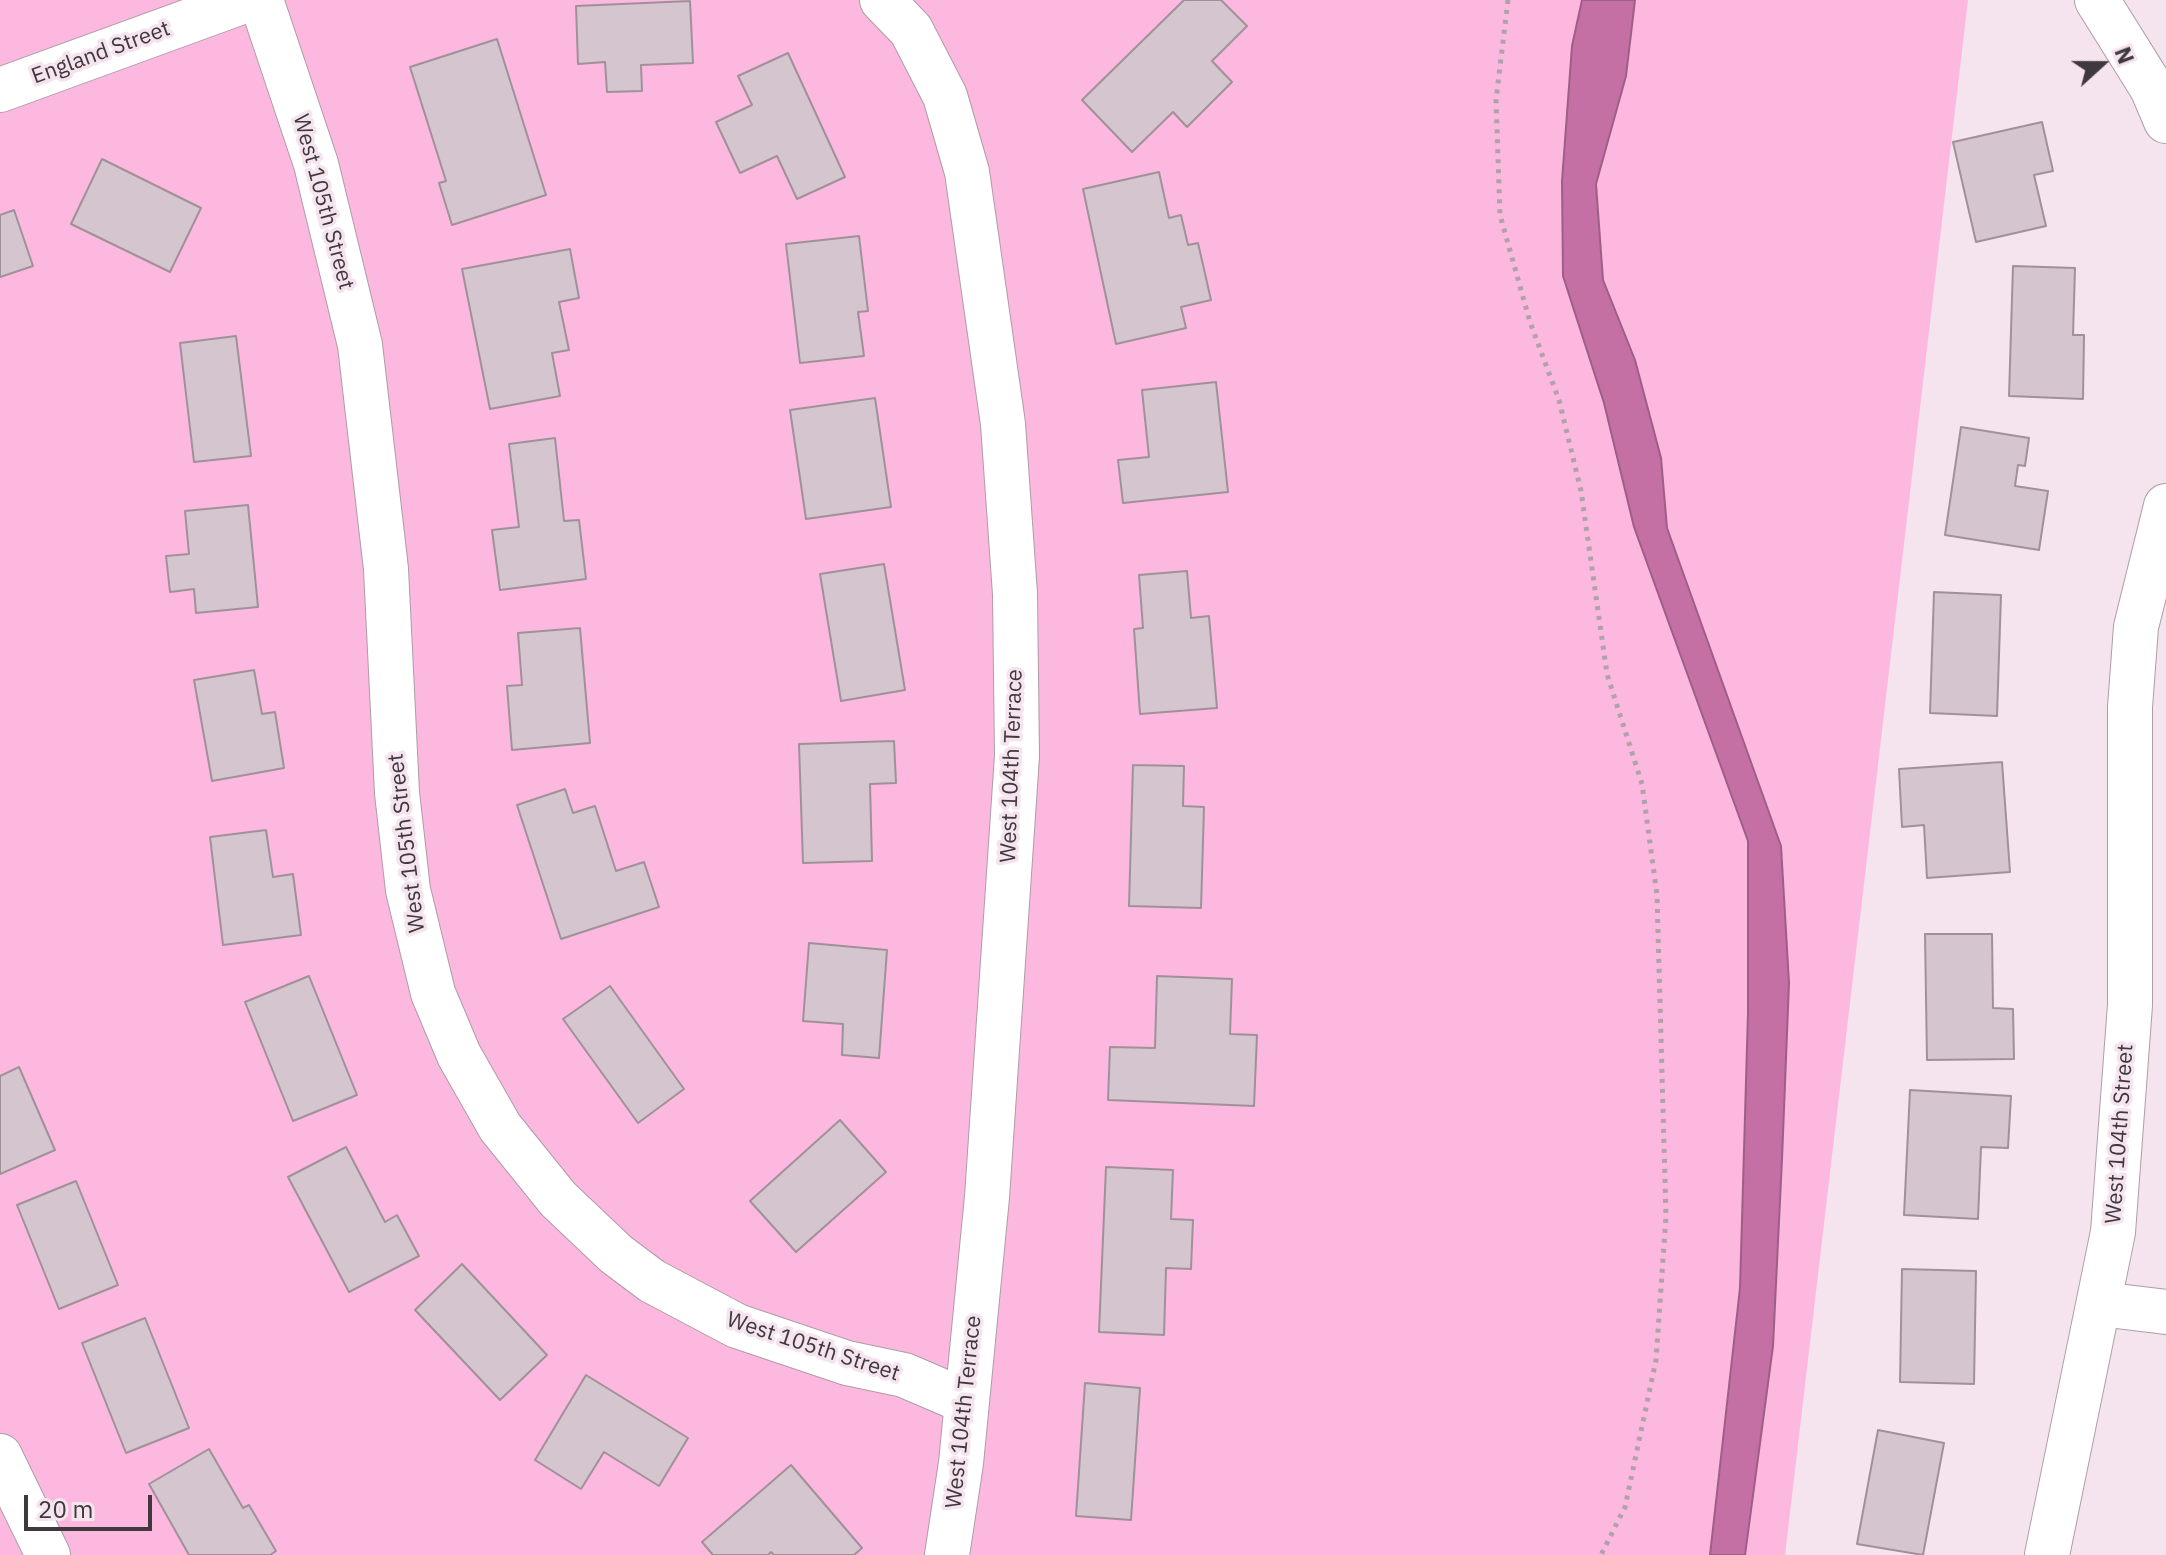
<!DOCTYPE html>
<html>
<head>
<meta charset="utf-8">
<style>
  body { margin:0 }
  #map { position:relative; width:2166px; height:1555px; overflow:hidden; background:#f5e4ee; font-family:"IBM Plex Sans",sans-serif }
  canvas { display:block }
  .north { position:absolute; left:2062px; top:24px; width:80px; height:80px; -webkit-text-stroke:6px #f5e4ee; paint-order:stroke; rotate:69deg; font-size:22px; font-weight:700; line-height:32px; text-align:center; color:#3f383c }
  .north::after { content:''; display:block; margin:auto; width:28px; height:36px; background:#3f383c; clip-path:polygon(50% 0,100% 100%,50% 72%,0 100%) }
  .scale { position:absolute; left:24px; top:1495px; width:128px; height:36px; box-sizing:border-box; border:4px solid #3f383c; border-top:0; padding-left:10px; font-size:24px; line-height:28px; white-space:nowrap; color:#3f383c; -webkit-text-stroke:6px #f5e4ee; paint-order:stroke }
</style>
</head>
<body>
<div id="map">
<canvas width="2166" height="1555"></canvas>
<div class="north">N</div>
<div class="scale">20 m</div>
</div>
<script>
const c = document.querySelector('canvas').getContext('2d');
c.lineJoin = 'round';
function paint(path, color) { c.fillStyle = color; c.fill(path, 'evenodd'); }
const toPath = rows => new Path2D(rows.map(r => 'M' + r).join(''));
function strokePath(path, color, width, dash) { c.strokeStyle = color; c.lineWidth = width; c.lineCap = dash ? 'butt' : 'round'; c.setLineDash(dash || []); c.stroke(path); }
function drawText(font, color, halo, rows, align = 'center') {
  c.font = font + ' "IBM Plex Sans",sans-serif'; c.lineWidth = 7; c.setLineDash([]); c.textBaseline = 'middle'; c.strokeStyle = halo; c.fillStyle = color; for (const [text, x, y, turn = 0] of rows) {
    c.save(); c.translate(x, y); c.rotate((+turn || 0) * Math.PI / 180); c.textAlign = isNaN(turn) ? turn : align; if (halo) c.strokeText(text, 0, 0); c.fillText(text, 0, 0); c.restore();
  }
}
paint(toPath([
  [0,0,1968,0,1785,1555,0,1555]
]), '#fcb8df');
const water = toPath([
  [1582,0,1635,0,1626,76,1596,184,1603,280,1635,360,1661,458,1667,528,1781,846,1789,983,1782,1159,1773,1346,1745,1555,1710,1555,1740,1288,1748,1013,1748,841,1634,527,1604,403,1563,276,1562,181,1572,46,1582,0]
]);
paint(water, '#c570a5');
strokePath(water, '#9d5f86', 2);
const building = toPath([
  [1184,0,1221,0,1247,26,1212,61,1232,82,1187,127,1173,112,1132,152,1082,100,1184,0],
  [690,1,693,63,641,65,642,91,607,92,605,62,578,64,576,6,690,1],
  [497,39,546,195,452,225,439,183,446,181,410,67,497,39],
  [788,53,845,177,797,199,777,156,740,173,716,122,752,105,738,76,788,53],
  [2042,122,2053,171,2034,175,2046,226,1976,242,1953,142,2042,122],
  [102,159,201,208,170,272,71,224,102,159],
  [1159,172,1169,218,1181,215,1188,245,1198,243,1211,300,1181,307,1186,328,1116,344,1083,189,1159,172],
  [14,210,33,266,0,277,0,215,14,210],
  [859,236,868,311,858,312,864,356,800,363,786,244,859,236],
  [570,249,579,298,559,302,569,350,552,353,560,396,490,409,462,269,570,249],
  [2013,266,2075,268,2073,335,2084,335,2083,399,2009,396,2013,266],
  [236,336,251,456,194,462,180,343,236,336],
  [1216,382,1228,492,1123,503,1118,460,1149,457,1142,390,1216,382],
  [875,398,891,507,806,519,790,410,875,398],
  [1961,427,2029,438,2025,466,2018,465,2015,486,2048,491,2039,550,1945,535,1961,427],
  [555,438,564,521,579,520,586,579,500,590,492,530,519,527,509,444,555,438],
  [248,505,258,607,196,613,194,589,170,592,166,556,189,554,185,511,248,505],
  [884,564,905,690,841,701,820,574,884,564],
  [1187,571,1191,618,1209,616,1217,708,1140,714,1134,629,1143,628,1139,575,1187,571],
  [1934,592,2001,595,1997,716,1930,713,1934,592],
  [580,628,590,743,512,750,507,686,522,685,518,633,580,628],
  [254,670,262,714,275,712,284,768,212,781,194,680,254,670],
  [894,741,896,783,870,784,872,861,803,863,799,744,894,741],
  [2002,762,2010,872,1927,878,1924,825,1902,827,1899,769,2002,762],
  [1133,765,1184,766,1183,806,1204,807,1201,908,1129,906,1133,765],
  [565,789,573,813,595,806,616,871,644,862,659,907,561,939,517,805,565,789],
  [266,830,273,877,293,874,301,935,223,945,210,837,266,830],
  [1925,934,1992,934,1993,1008,2013,1009,2014,1059,1927,1060,1925,934],
  [809,943,887,950,879,1058,842,1055,843,1024,803,1021,809,943],
  [309,976,357,1095,293,1121,245,1002,309,976],
  [1157,976,1232,979,1230,1034,1257,1035,1254,1106,1108,1100,1110,1047,1155,1048,1157,976],
  [610,986,684,1089,638,1123,563,1019,610,986],
  [19,1067,55,1150,0,1174,0,1076,19,1067],
  [1910,1090,2011,1096,2008,1148,1981,1147,1978,1219,1904,1215,1910,1090],
  [840,1120,886,1172,796,1252,750,1201,840,1120],
  [346,1147,385,1222,397,1215,419,1256,349,1292,288,1177,346,1147],
  [1106,1167,1173,1170,1171,1219,1193,1220,1191,1269,1166,1268,1164,1335,1099,1332,1106,1167],
  [76,1181,118,1285,59,1309,17,1205,76,1181],
  [462,1264,547,1355,500,1400,415,1310,462,1264],
  [1902,1269,1976,1271,1974,1384,1900,1382,1902,1269],
  [145,1318,189,1428,126,1453,82,1343,145,1318],
  [586,1375,688,1438,659,1486,604,1452,581,1489,535,1460,586,1375],
  [1085,1383,1140,1388,1131,1520,1076,1516,1085,1383],
  [1878,1430,1944,1443,1923,1555,1857,1544,1878,1430],
  [209,1449,243,1508,249,1505,276,1551,270,1555,189,1555,149,1484,209,1449],
  [791,1465,862,1548,854,1555,774,1555,771,1552,768,1555,713,1555,702,1542,791,1465]
]);
paint(building, '#d5c5ce');
strokePath(building, '#a09199', 2);
const minor = toPath([
  [261,0,316,164,360,345,386,569,397,793,408,890,433,993,459,1055,500,1127,558,1199,616,1254,652,1281,737,1326,847,1363,904,1375,967,1402],
  [882,0,911,30,945,96,967,172,1003,424,1015,594,1017,756,987,1197,961,1463,947,1555],
  [2097,0,2152,88,2166,121],
  [0,90,247,0],
  [2100,1304,2166,1312],
  [0,1456,48,1555],
  [2047,1555,2113,1232,2130,1005,2130,707,2136,627,2166,506]
]);
strokePath(minor, '#ad9da6', 46);
strokePath(toPath([
  [1508,0,1496,100,1500,215,1530,322,1559,400,1581,491,1607,674,1642,784,1657,895,1666,1216,1656,1360,1625,1507,1601,1555]
]), '#afa2a9', 5, [4, 6]);
strokePath(minor, '#fff', 44);
drawText('22px', '#3f383c', '#f5e4ee', [
  ["England Street",101,53,-20],
  ["West 105th Street",323,202,75],
  ["West 104th Terrace",1012,766,-88],
  ["West 105th Street",407,843,-97],
  ["West 104th Street",2120,1134,-86],
  ["West 105th Street",813,1347,18],
  ["West 104th Terrace",964,1412,-84]
]);
</script>
</body>
</html>
